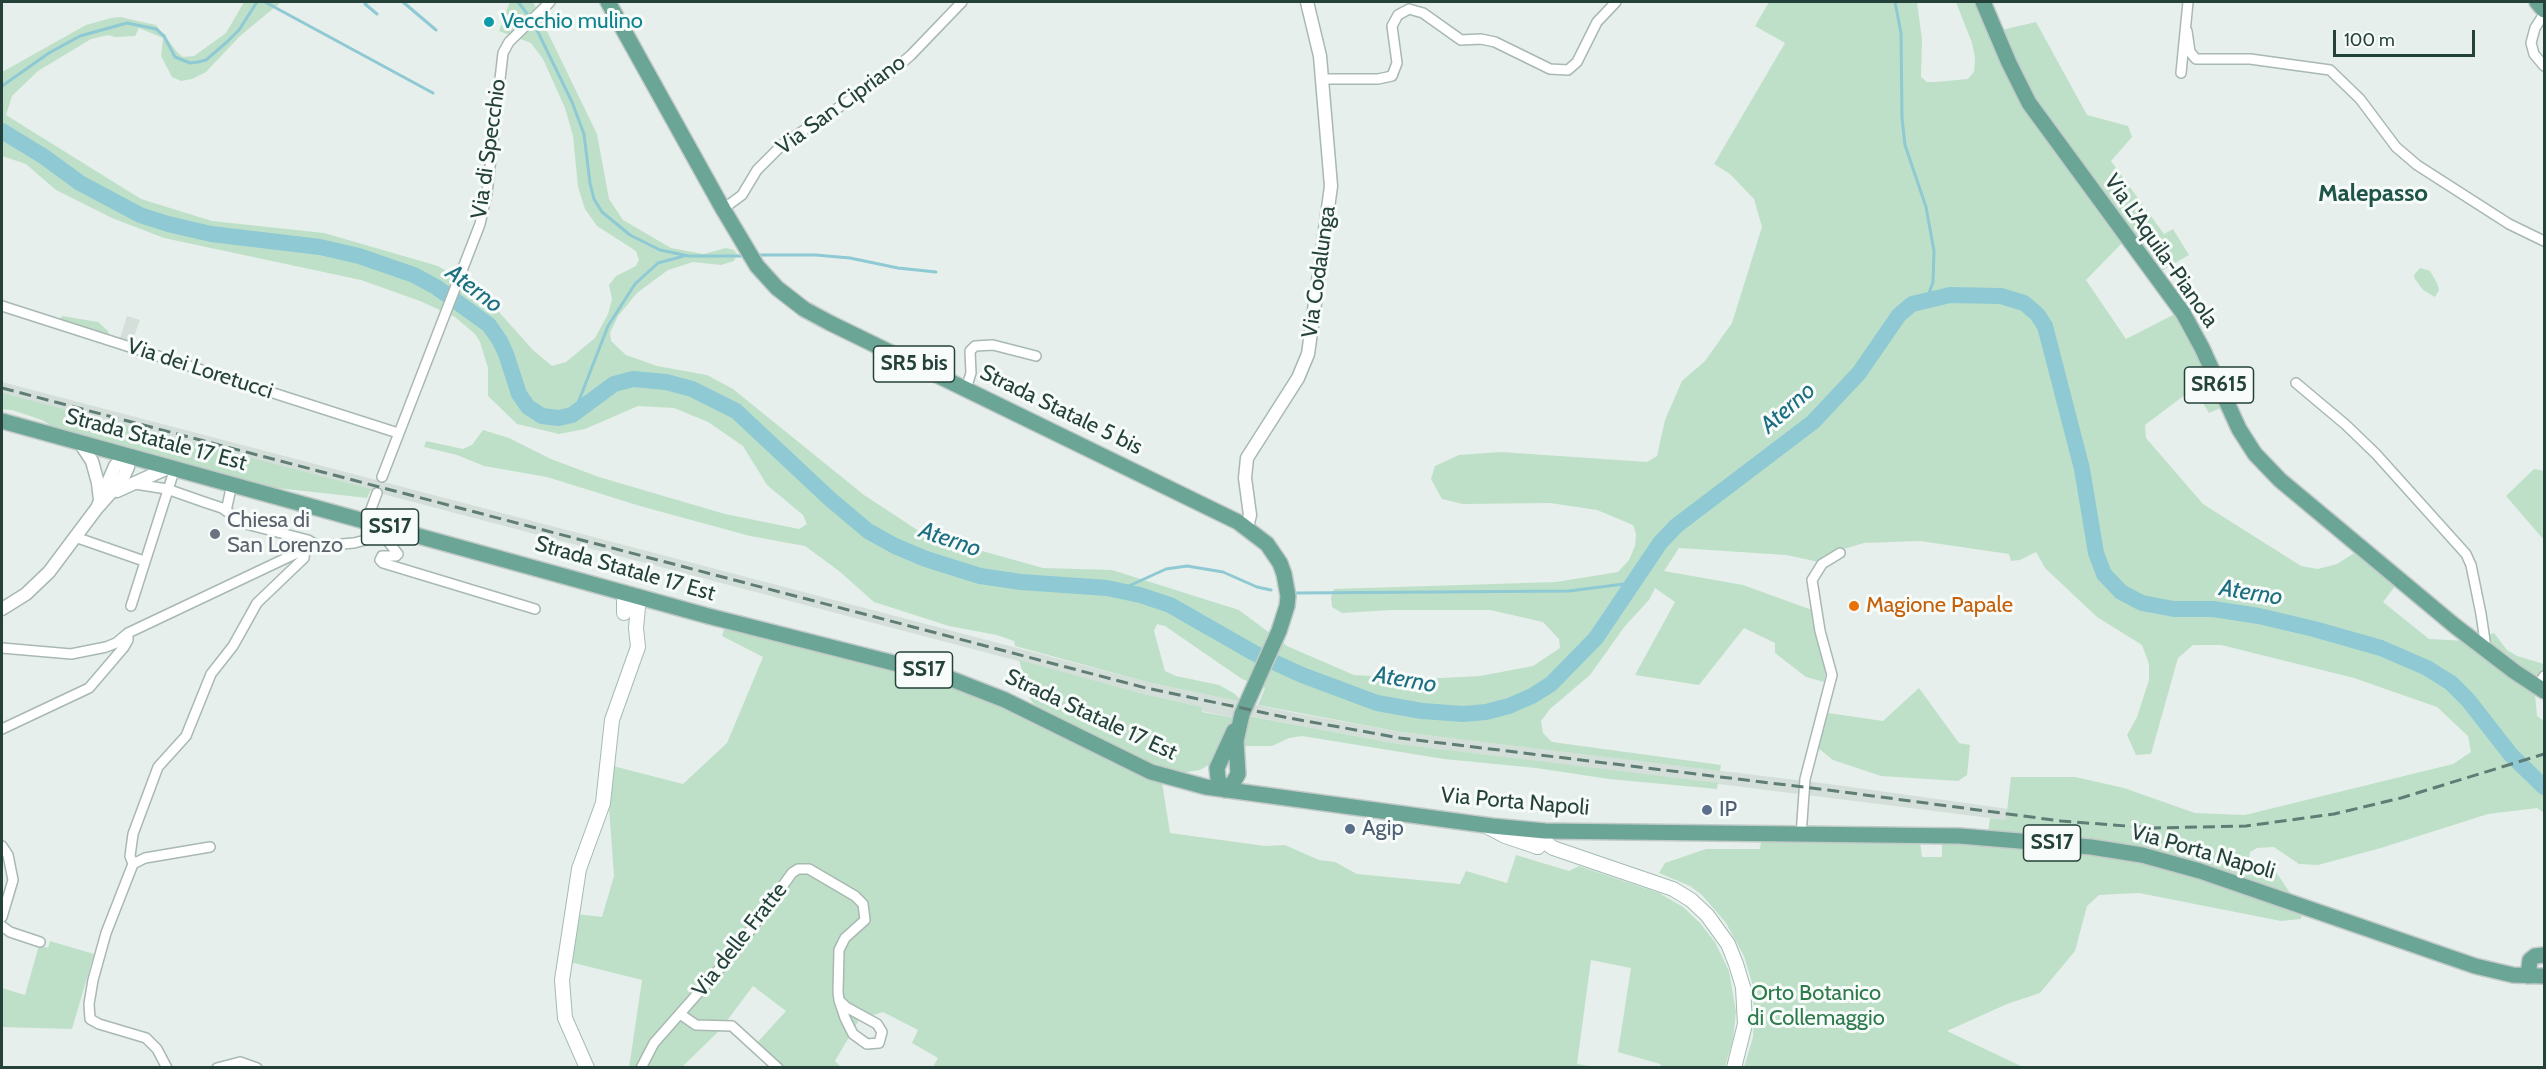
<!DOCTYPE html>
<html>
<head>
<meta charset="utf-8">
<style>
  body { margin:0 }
  #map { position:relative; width:2546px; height:1069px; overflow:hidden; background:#e6efeb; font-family:Cabin,sans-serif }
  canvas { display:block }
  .frame { position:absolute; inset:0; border:3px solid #24423a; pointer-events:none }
  .scale { position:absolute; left:2333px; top:30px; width:142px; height:27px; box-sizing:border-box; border:3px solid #24423a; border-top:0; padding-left:8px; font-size:18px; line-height:21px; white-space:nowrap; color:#24423a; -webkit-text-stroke:4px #f7fbf9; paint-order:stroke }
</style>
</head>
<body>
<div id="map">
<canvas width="2546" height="1069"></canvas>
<div class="frame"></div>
<div class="scale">100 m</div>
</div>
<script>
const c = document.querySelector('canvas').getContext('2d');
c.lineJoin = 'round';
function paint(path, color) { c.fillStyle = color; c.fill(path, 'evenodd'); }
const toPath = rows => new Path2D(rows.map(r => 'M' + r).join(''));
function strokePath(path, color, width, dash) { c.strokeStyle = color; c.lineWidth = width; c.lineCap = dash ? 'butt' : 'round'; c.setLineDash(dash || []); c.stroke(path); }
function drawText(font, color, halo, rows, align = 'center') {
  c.font = font + ' Cabin,sans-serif'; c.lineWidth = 6; c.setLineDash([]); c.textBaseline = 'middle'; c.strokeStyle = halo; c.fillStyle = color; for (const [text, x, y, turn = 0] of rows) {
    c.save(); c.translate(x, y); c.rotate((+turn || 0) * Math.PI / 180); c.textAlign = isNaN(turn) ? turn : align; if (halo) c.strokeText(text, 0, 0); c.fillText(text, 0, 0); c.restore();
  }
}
paint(toPath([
  [127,316,140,320,131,344,119,341],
  [2,382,1147,682,1290,712,1401,732,1829,784,2009,809,2006,820,1399,744,1238,714,1236,718,1201,711,1202,707,1144,694,2,394]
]), '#d4dfda');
paint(toPath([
  [244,2,281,2,240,36,206,72,192,79,181,81,172,77,161,56,163,38,139,28,135,36,115,37,108,35,91,39,38,71,12,96,6,115,141,199,212,221,324,233,438,266,481,292,533,350,552,366,566,362,595,338,608,314,612,299,609,285,616,276,636,266,639,260,636,251,597,226,585,209,578,187,573,136,565,108,543,59,531,43,499,31,510,2,533,2,597,134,609,199,623,220,671,248,704,254,726,248,734,250,737,254,734,261,721,265,693,262,668,270,637,293,618,316,610,333,611,341,626,355,657,366,707,375,733,389,864,495,925,535,1043,568,1112,570,1239,610,1287,646,1354,675,1422,679,1480,676,1533,666,1560,648,1559,639,1543,622,1490,610,1391,610,1342,613,1332,607,1331,597,1334,589,1556,582,1618,572,1629,560,1635,546,1636,534,1633,525,1597,510,1550,503,1463,504,1442,499,1431,479,1435,466,1459,455,1501,452,1647,462,1657,456,1665,420,1682,381,1705,361,1732,323,1762,227,1754,199,1730,174,1714,164,1785,43,1755,26,1769,2,1917,2,1922,40,1921,77,1927,82,1935,82,1968,79,1974,72,1975,58,1972,43,1956,2,1974,2,2006,72,2031,119,2123,242,2086,280,2126,339,2175,314,2223,407,2209,413,2194,388,2145,425,2146,438,2203,504,2301,566,2318,569,2337,564,2356,552,2396,585,2383,602,2429,639,2466,641,2494,633,2507,650,2517,656,2544,664,2544,673,2536,679,2534,683,2537,716,2544,721,2544,813,2537,808,2488,814,2381,848,2318,865,2299,864,2274,847,2257,848,2250,852,2249,859,2276,872,2303,912,2301,919,2281,921,2139,893,2099,895,2087,906,2075,951,2040,993,2007,1004,1947,1031,2023,1067,1744,1067,1753,1037,1754,1011,1752,983,1744,956,1726,923,1702,895,1690,886,1659,873,1665,863,1706,849,1760,849,1761,841,1920,841,1922,857,1942,857,1942,842,1988,832,1990,818,2006,820,2011,777,2075,777,2124,788,2195,813,2245,815,2453,764,2471,752,2468,736,2437,707,2354,678,2221,645,2193,645,2178,658,2151,754,2136,755,2127,735,2137,717,2149,680,2149,664,2142,645,2097,617,2045,568,2036,552,2020,560,2011,561,2009,554,1920,541,1864,543,1837,551,1819,562,1786,555,1679,548,1664,571,1743,585,1812,610,1827,667,1824,682,1806,677,1775,653,1775,643,1744,628,1699,685,1635,675,1675,602,1655,588,1649,600,1625,626,1590,675,1550,709,1541,721,1543,733,1552,742,1721,765,1720,771,1401,732,1258,705,1265,688,1242,679,1165,626,1157,624,1154,631,1165,671,1176,676,1219,685,1235,694,1242,702,1147,682,1015,646,1014,641,997,635,949,626,874,602,839,571,805,546,750,536,640,506,547,477,484,466,457,455,424,447,426,441,463,449,472,445,483,430,509,438,551,459,599,477,725,514,799,529,807,524,803,515,767,485,743,446,708,422,674,408,638,406,585,429,559,434,517,424,488,396,488,368,480,342,475,334,455,317,420,301,361,280,164,238,112,218,56,190,26,164,2,156,2,72,86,25,111,18,120,17,156,25,178,53,183,57,194,56,226,33],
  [2036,22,2087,115,2128,126,2132,137,2111,161,2164,234,2173,229,2189,255,2161,271,2047,118,2026,84,2002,30],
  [2420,268,2430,271,2437,283,2439,290,2435,297,2423,290,2415,279,2414,275],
  [62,316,98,322,108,331,109,335,107,337,58,322],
  [2,393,371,489,367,498,259,486,61,432,42,420,12,410,2,409],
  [2534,469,2544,471,2544,540,2506,496],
  [725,626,966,689,1162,782,1170,833,1265,846,1285,845,1319,860,1335,862,1357,874,1460,884,1466,871,1507,883,1516,855,1569,871,1579,866,1659,893,1683,907,1700,923,1715,942,1729,971,1736,1012,1733,1039,1725,1067,1662,1067,1660,1064,1618,1052,1631,968,1591,960,1577,1064,1596,1067,933,1067,938,1058,912,1043,918,1030,883,1012,859,1020,835,1061,841,1067,783,1068,756,1044,786,1011,753,986,720,1030,682,1067,629,1068,642,980,570,962,576,914,602,917,614,876,609,808,613,766,683,784,727,743,763,657,722,636],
  [1019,660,1144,694,1202,707,1202,712,1235,718,1237,714,1399,744,1718,783,1717,789,1609,779,1536,768,1444,759,1302,736,1289,738,1272,746,1241,746,1200,770,1181,773,1151,764,1047,715,1033,703,1026,692,1025,679],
  [1919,688,1959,743,1970,745,1967,775,1958,781,1881,776,1833,760,1818,748,1828,713,1883,721],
  [50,941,94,954,72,1029,2,1027,2,988,25,995,39,945,48,948]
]), '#bfe0c8');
strokePath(toPath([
  [265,2,433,93],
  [367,2,365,4,377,14],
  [403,2,436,30],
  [518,2,529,16],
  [1895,2,1901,33,1902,118,1905,145,1926,207,1934,251,1933,282,1927,299],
  [534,24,572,102,584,134,590,183,594,199,602,212,630,235,660,250,689,256,743,256],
  [2,86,49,53,80,36,127,23,156,29,164,36,175,57,190,63,198,62,206,60,228,41,239,30,257,2],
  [759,255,816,255,850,258,898,268,936,272],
  [565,417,578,403,608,326,635,284,658,263,684,256],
  [1120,590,1166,569,1187,566,1223,572,1257,587,1271,590],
  [1297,593,1569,591,1632,583]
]), '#8ec9d4', 3);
strokePath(toPath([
  [2,131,43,156,80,183,140,215,168,224,211,234,320,247,359,256,414,275,436,287,489,325,500,341,506,354,519,394,528,407,542,416,559,418,572,415,614,384,633,379,666,382,692,389,736,411,830,499,868,531,895,546,926,559,980,576,1021,582,1107,588,1140,595,1170,605,1254,653,1302,675,1377,703,1422,711,1463,714,1486,712,1509,706,1532,696,1551,684,1596,638,1660,543,1676,526,1813,422,1859,373,1899,315,1912,304,1950,295,2001,296,2024,303,2037,314,2045,326,2082,469,2096,553,2104,574,2121,592,2142,603,2174,609,2213,609,2259,616,2314,629,2381,648,2427,668,2451,683,2468,700,2511,755,2544,787]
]), '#8ec9d4', 16);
const minor = toPath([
  [2544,14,2535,28,2531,43,2534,54,2544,66],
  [2187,31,2190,52,2196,59,2250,59,2330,70,2360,99,2396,147,2417,165,2509,224,2544,241],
  [2181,73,2188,2],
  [1323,79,1378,79,1392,76,1397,63,1392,26,1398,15,1409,9,1423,13,1461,40,1481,39,1495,42,1550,69,1568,70,1577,62,1597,22,1616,2],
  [723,209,742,195,757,170,783,144,888,75,911,55,962,2],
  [2,306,398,433],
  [2296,383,2346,425,2376,454,2466,554,2471,565,2481,614,2485,641,2484,648],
  [966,389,971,373,970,351,975,346,993,345,1036,356],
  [382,477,480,224,487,193,503,53,509,42,550,2],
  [135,484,167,489,204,502,222,508,246,524,308,540,318,546],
  [226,511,232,484],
  [367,520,377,493],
  [382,534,398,554,396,556,382,556,380,560,383,563,535,609],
  [75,537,144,561],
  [131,606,175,468],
  [2,648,71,654,106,647,116,643,128,633,297,553,316,546,354,543,373,538,384,533,387,526],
  [2537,687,2544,676],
  [2,729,89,688,124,647,128,640,128,633],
  [1801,836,1805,779,1832,675,1820,631,1812,580,1822,564,1840,553],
  [2,846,8,855,13,880,2,917],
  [133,864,130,856,133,834,158,767,186,736,211,674,233,646,257,603,304,558,305,550],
  [2,926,10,932,40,942],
  [680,1014,696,1025,732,1026,778,1068],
  [167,1068,157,1049,146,1038,99,1024,90,1019,89,1004,93,980,106,933,133,864,145,858,210,847],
  [217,1068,240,1062,257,1068],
  [641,1068,654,1043,736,950,792,873,798,869,809,869,855,896,863,904,865,920,845,938,839,950,838,992,839,1000,845,1018,853,1034,867,1044,879,1043,882,1032,877,1024,846,1007,839,1000]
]);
const tertiary = toPath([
  [80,443,92,461,98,483,100,500],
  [117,491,170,467],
  [1247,527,1250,515,1245,478,1247,458,1298,378,1308,354,1331,186,1320,56,1307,2],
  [2,609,26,594,49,572,97,508,122,480,128,467,126,455,115,466,97,508]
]);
const secondary = toPath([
  [1486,826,1505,836,1538,847],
  [1537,847,1531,839,1537,831,1543,841,1553,848,1673,889,1691,900,1707,915,1728,944,1736,964,1743,987,1745,1024,1734,1068],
  [587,1068,565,1018,562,980,579,869,603,803,612,720,638,647,636,628,638,607,634,595,624,602,624,613]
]);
const primary = toPath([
  [608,2,723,209,757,266,777,288,804,309,830,323,1238,522,1267,544,1280,563,1284,574,1288,596,1287,606,1279,631,1242,714,1236,741,1238,774,1233,783,1225,790],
  [1983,2,2009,63,2029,103,2183,313,2202,348,2239,429,2255,454,2280,480,2455,626,2515,672,2544,691],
  [2537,2,2544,10],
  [2,421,708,616,941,675,1005,700,1151,772,1206,787,1492,826,1545,831,1960,836,2091,847,2142,855,2200,871,2475,966,2513,975,2544,976],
  [1225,790,1218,779,1217,768,1234,731],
  [2528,976,2530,960,2535,956,2544,955]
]);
strokePath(minor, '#a8b8b2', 12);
strokePath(tertiary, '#a8b8b2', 15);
strokePath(secondary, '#a4bbb3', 16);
strokePath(primary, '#c2cac8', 18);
strokePath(minor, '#fff', 9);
strokePath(tertiary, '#fff', 12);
strokePath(secondary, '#fff', 14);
strokePath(primary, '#6aa596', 15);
strokePath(toPath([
  [2,388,1146,688,1289,718,1400,738,1828,790,2061,821,2153,828,2246,826,2334,814,2401,798,2544,754]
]), '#5f7d75', 3, [12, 6]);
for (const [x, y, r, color] of [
  [489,22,6,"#0f9aa8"],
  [215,534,6,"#6b7280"],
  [1854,606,6,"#e8710a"],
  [1707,810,6,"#5c6f8a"],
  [1350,829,6,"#5c6f8a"]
]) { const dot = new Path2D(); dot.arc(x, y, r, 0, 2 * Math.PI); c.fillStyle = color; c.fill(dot); strokePath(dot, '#f7fbf9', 2); }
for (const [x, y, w] of [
  [914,364,81],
  [2219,385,69],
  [390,527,57],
  [924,670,57],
  [2052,843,57]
]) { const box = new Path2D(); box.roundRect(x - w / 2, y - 18, w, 36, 4.5); c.fillStyle = '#f7fbf9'; c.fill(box); strokePath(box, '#24423a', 1.5); }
drawText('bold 21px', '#24423a', null, [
  ["SR5 bis",914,364],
  ["SR615",2219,385],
  ["SS17",390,527],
  ["SS17",924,670],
  ["SS17",2052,843]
]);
drawText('22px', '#0d838f', '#f7fbf9', [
  ["Vecchio mulino",501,22]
], 'left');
drawText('22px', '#24423a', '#f7fbf9', [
  ["Via San Cipriano",841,105,-36],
  ["Via di Specchio",489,149,-82],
  ["Via L'Aquila-Pianola",2161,251,55],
  ["Via Codalunga",1319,272,-82],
  ["Via dei Loretucci",200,369,18],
  ["Strada Statale 5 bis",1061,410,26],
  ["Strada Statale 17 Est",156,440,15],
  ["Strada Statale 17 Est",625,569,16],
  ["Strada Statale 17 Est",1091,715,25],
  ["Via Porta Napoli",1515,802,5],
  ["Via Porta Napoli",2203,852,16],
  ["Via delle Fratte",740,940,-52]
]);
drawText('22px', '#5b616d', '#f7fbf9', [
  ["Chiesa di",227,521],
  ["San Lorenzo",227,546]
], 'left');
drawText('22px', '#c56008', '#f7fbf9', [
  ["Magione Papale",1866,606]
], 'left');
drawText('22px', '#4e5e75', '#f7fbf9', [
  ["IP",1719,810],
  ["Agip",1362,829]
], 'left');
drawText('22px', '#2d7a4b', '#f7fbf9', [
  ["Orto Botanico",1816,994],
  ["di Collemaggio",1816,1019]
]);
drawText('bold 24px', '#1f5548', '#f7fbf9', [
  ["Malepasso",2373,194]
]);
drawText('italic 24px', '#1c6f80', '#f7fbf9', [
  ["Aterno",474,289,37],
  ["Aterno",1788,408,-41],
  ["Aterno",950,540,19],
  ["Aterno",2251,593,9],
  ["Aterno",1405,680,10]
]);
</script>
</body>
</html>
